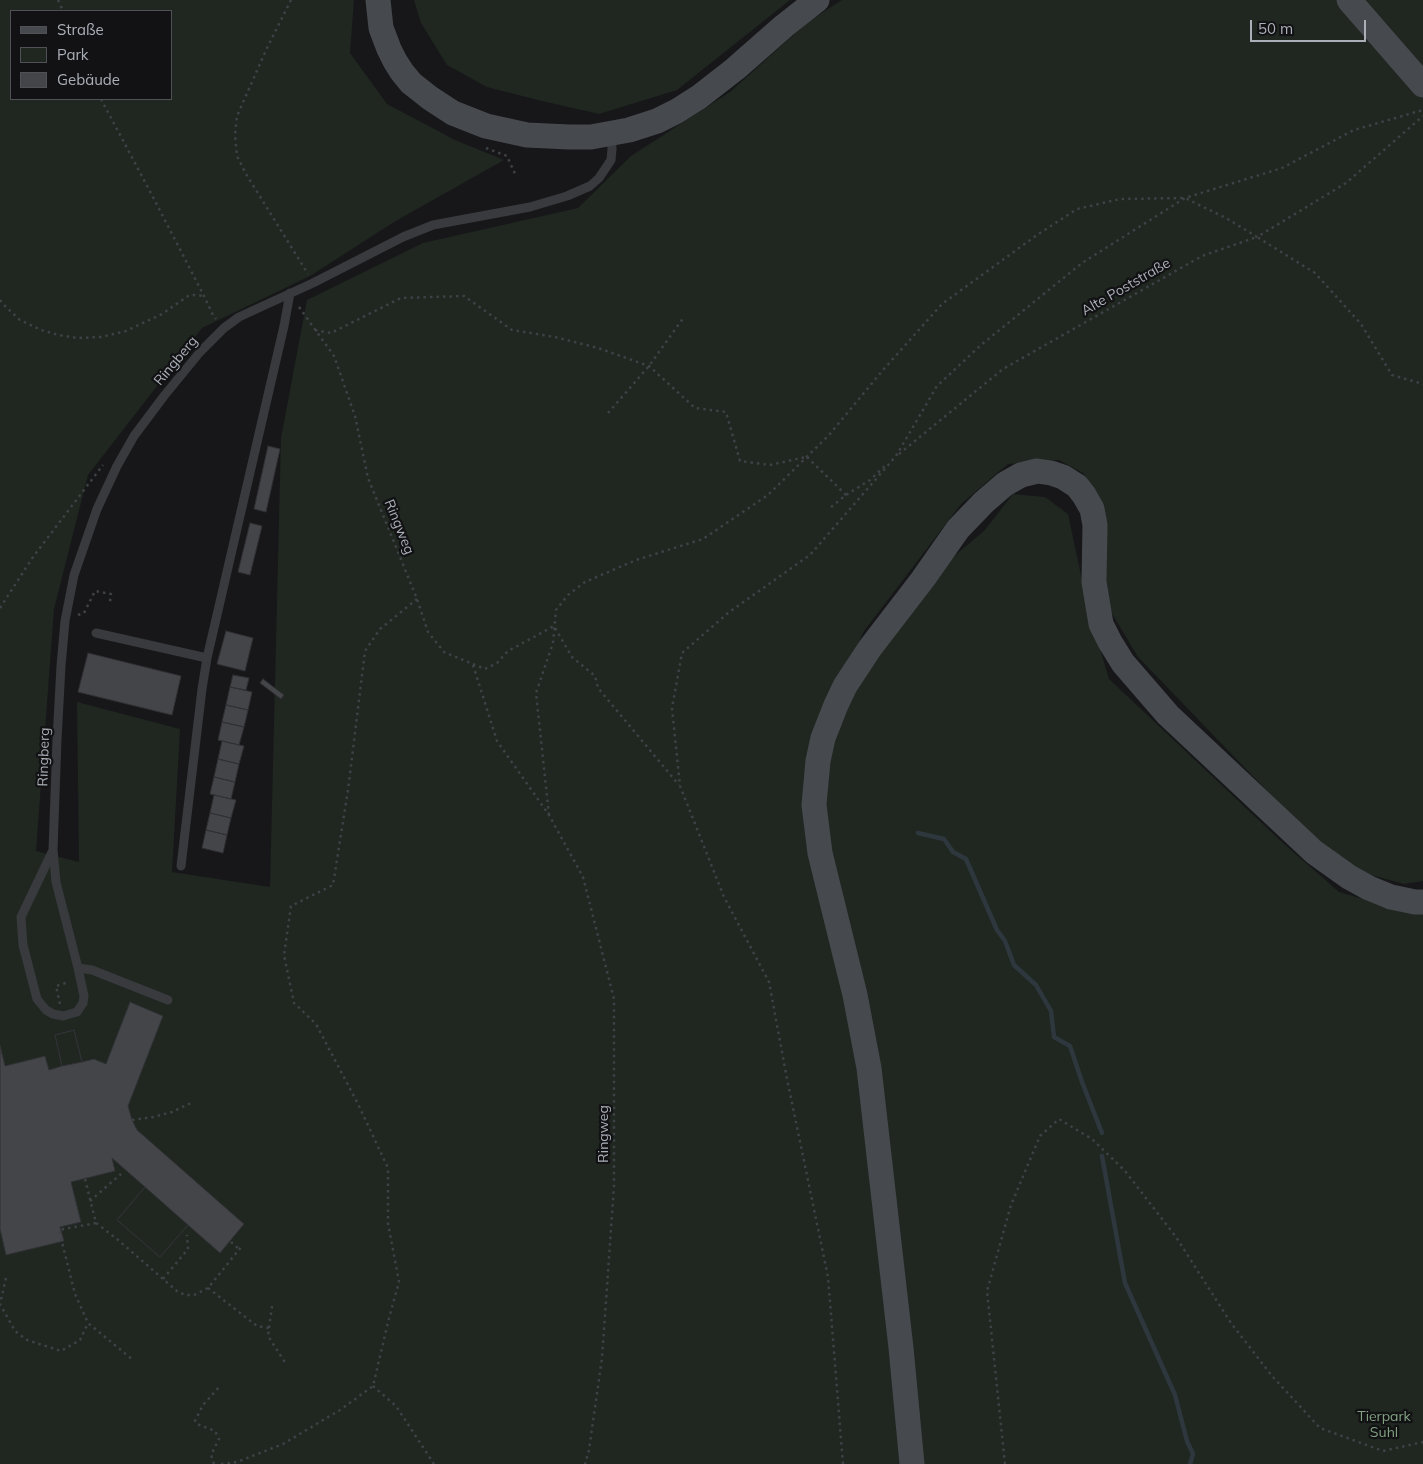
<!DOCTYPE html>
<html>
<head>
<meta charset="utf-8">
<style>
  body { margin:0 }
  #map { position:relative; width:1423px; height:1464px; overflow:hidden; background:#171719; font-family:Mulish,sans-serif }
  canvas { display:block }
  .legend { position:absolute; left:10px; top:10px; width:162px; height:90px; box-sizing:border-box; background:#121214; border:1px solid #4f5156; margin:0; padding:6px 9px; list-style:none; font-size:15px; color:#aaafb8 }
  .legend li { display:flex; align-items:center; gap:10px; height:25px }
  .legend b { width:25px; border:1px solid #4f5156 }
  .scale { position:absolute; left:1250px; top:20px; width:116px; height:22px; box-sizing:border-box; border:2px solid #aaafb8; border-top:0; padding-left:6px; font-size:15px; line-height:18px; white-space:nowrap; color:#aaafb8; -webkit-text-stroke:4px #121214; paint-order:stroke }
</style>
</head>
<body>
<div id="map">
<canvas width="1423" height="1464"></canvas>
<ul class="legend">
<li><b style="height:6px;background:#46494e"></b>Straße</li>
<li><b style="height:14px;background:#1f2720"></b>Park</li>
<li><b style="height:14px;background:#444549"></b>Gebäude</li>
</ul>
<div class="scale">50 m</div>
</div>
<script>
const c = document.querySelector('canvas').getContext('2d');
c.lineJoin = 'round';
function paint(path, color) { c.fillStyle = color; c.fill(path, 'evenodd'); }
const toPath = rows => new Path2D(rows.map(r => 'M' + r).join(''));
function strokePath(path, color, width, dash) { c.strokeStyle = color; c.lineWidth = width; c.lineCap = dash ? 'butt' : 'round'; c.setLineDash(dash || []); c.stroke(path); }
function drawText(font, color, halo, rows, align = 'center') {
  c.font = font + ' Mulish,sans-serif'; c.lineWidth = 4.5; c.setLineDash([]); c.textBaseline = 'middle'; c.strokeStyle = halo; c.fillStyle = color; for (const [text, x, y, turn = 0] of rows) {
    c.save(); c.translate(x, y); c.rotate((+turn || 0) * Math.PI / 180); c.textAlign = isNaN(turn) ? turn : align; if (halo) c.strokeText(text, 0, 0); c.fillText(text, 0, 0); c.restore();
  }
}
paint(toPath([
  [0,0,354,0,350,53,387,104,455,140,504,160,394,222,310,276,202,328,88,475,54,609,36,851,79,862,77,702,180,729,172,872,270,887,281,438,307,300,423,243,578,208,631,156,730,92,809,21,842,0,1337,0,1423,97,1423,881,1404,884,1357,871,1297,822,1138,657,1108,607,1102,504,1083,473,1059,460,1008,464,961,504,864,631,821,722,815,741,857,1055,901,1464,0,1464],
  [11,11,171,11,171,99,11,99],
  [414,0,790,0,677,90,599,114,542,101,487,87,447,65,421,23],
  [1361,0,1423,0,1423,70],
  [1013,494,1045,497,1068,514,1088,608,1109,679,1282,842,1339,892,1395,908,1423,914,1423,1464,920,1464,825,828,831,744,852,690,941,567,984,531]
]), '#1f2720');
strokePath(toPath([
  [918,833,944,839,953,852,966,859,997,930,1005,941,1014,965,1036,985,1051,1011,1054,1037,1070,1046,1082,1082,1102,1133],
  [1102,1156,1125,1283,1175,1395,1187,1441,1193,1454,1190,1464]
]), '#2e373d', 4.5);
const building = toPath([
  [268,446,280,449,266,512,254,509,268,446],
  [250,523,262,526,250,575,238,572,250,523],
  [226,631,253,638,245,671,217,664,226,631],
  [88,653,181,676,172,715,78,692,88,653],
  [233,675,249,678,246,690,230,687,233,675],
  [263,679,284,695,281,699,260,683,263,679],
  [230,687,252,692,248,710,226,705,230,687],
  [226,705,248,710,244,727,222,722,226,705],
  [222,722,244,727,239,745,218,740,222,722],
  [222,741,244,746,239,764,218,759,222,741],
  [218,759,239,764,235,782,214,777,218,759],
  [214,777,235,782,231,799,210,794,214,777],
  [214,795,236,800,231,818,210,813,214,795],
  [210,813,231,818,227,835,206,830,210,813],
  [206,830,227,835,223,853,202,848,206,830],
  [130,1002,163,1016,128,1106,132,1120,137,1130,244,1224,220,1253,188,1225,160,1257,117,1220,145,1187,112,1158,115,1171,71,1182,81,1222,60,1227,64,1241,6,1255,0,1229,0,1045,5,1066,45,1056,49,1070,62,1066,55,1035,74,1030,82,1062,94,1059,106,1064,130,1002],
  [74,1030,82,1062,62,1066,55,1035,74,1030],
  [145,1187,188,1225,160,1257,117,1220,145,1187]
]);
paint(building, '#444549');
strokePath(building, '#313135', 1);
strokePath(toPath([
  [58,0,63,11],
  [291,0,267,48,237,116,235,135,237,156,246,174,308,274],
  [101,99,154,199,204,296,213,315,216,319],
  [486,148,507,156,516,176],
  [0,300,5,306,20,320,41,330,59,335,77,338,101,337,126,331,162,314,188,296,194,295,204,296],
  [299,307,334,356,355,416,368,478,417,599,428,632,444,652,485,669,497,663,508,651,554,626,572,657,595,676,598,688,679,785],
  [315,330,331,333,401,298,464,296,512,330,555,337,598,348,649,366,695,408,726,412,740,461,770,465,806,457],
  [608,413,649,366,684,317],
  [899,454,1003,369,1202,256,1257,237,1315,273,1361,324,1392,375,1423,384],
  [807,457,846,495],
  [831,507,846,495,870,480,887,464],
  [0,608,33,557,103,465],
  [78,615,84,613,95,591,111,594,110,602],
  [473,665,497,741,549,815,583,877,614,999,614,1186,602,1358,589,1450,585,1464],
  [549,815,536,693,553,643,556,610,568,595,585,582,636,560,703,539,768,495,829,435,883,370,942,304,1037,235,1077,209,1120,199,1185,198,1226,218,1257,237,1346,183,1423,116],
  [60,1004,56,986,69,982],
  [132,1120,153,1117,172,1112,193,1102],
  [85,1179,96,1223,117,1239,178,1292,186,1295,194,1295,208,1288,242,1246],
  [90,1201,121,1174],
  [96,1223,59,1230,75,1294,88,1323,133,1360],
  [231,1242,239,1249],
  [6,1278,0,1304,15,1331,27,1340,61,1351,80,1340,88,1323],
  [163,1279,188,1249,187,1235],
  [208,1288,257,1326,269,1328],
  [272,1306,268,1336,286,1364],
  [373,1386,396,1406,434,1464],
  [214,1464,211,1455,219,1439,215,1431,197,1424,195,1421,203,1405,220,1386],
  [221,1464,237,1462,283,1444,340,1410,373,1386,389,1318,399,1282,388,1223,388,1168,358,1104,316,1024,294,1003,284,955,291,906,333,885,348,790,365,651,380,629,417,599],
  [843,1464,828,1277,787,1079,769,982,724,897,680,786,672,708,682,653,728,613,810,555,896,456,937,386,981,345,1082,263,1185,198,1282,168,1354,130,1423,110],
  [1005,1464,987,1291,1011,1205,1040,1136,1059,1119,1092,1139,1125,1171,1176,1237,1231,1323,1272,1376,1320,1428,1383,1451,1423,1442]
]), '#3e4145', 2.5, [2.5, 4]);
strokePath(toPath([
  [96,633,207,658],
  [53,850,21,917,23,945,37,999,46,1010,53,1014,63,1016,77,1012,83,1003,84,996,78,968,56,882,53,850,57,740,61,666,65,621,74,575,97,509,117,466,134,436,164,396,200,352,224,328,239,317,313,283,403,237,433,225,530,207,567,196,590,186,599,178,611,160,612,149,611,135],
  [181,866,202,689,207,658,284,326,290,293],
  [78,968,92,970,168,1000]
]), '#383a3e', 9);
strokePath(toPath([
  [378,0,381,28,389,49,395,61,402,72,411,83,430,98,453,113,486,126,527,135,569,137,591,137,629,130,657,121,677,111,699,97,735,69,784,26,817,0],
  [1349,0,1423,85],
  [912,1464,901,1348,869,1068,855,995,820,853,814,805,818,761,823,738,836,705,845,686,870,648,923,579,958,529,984,502,1005,484,1021,475,1037,471,1051,473,1063,477,1077,486,1084,495,1092,509,1095,525,1094,582,1101,624,1110,642,1123,663,1168,715,1314,852,1349,877,1369,888,1391,897,1415,902,1423,902]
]), '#46494e', 25);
drawText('14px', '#aaafb8', '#121214', [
  ["Alte Poststraße",1126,287,-30],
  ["Ringberg",176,361,-50],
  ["Ringweg",399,527,68],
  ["Ringberg",44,757,-88],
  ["Ringweg",604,1134,-90]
]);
drawText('14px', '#82a282', '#121214', [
  ["Tierpark",1384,1417],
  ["Suhl",1384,1433]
]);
</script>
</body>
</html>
